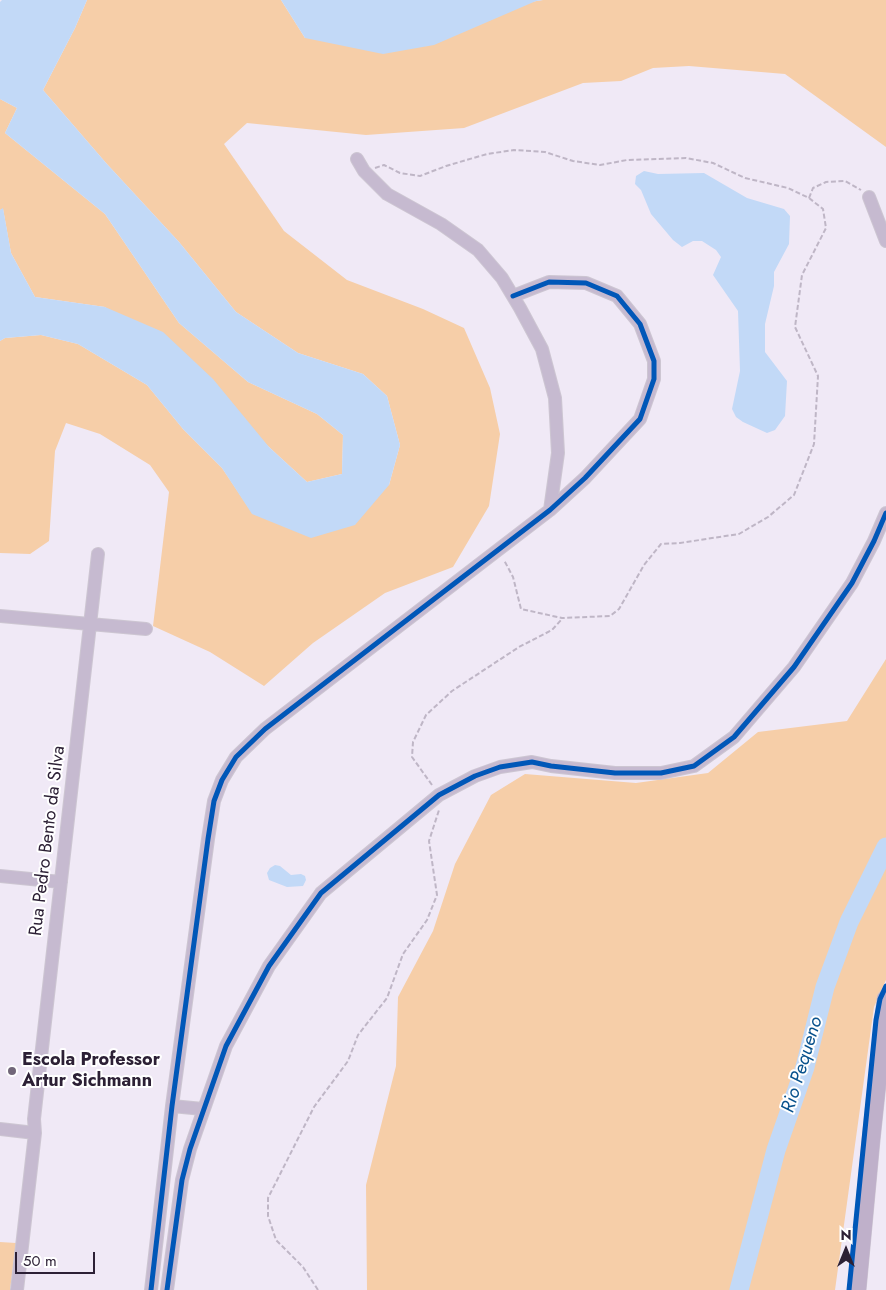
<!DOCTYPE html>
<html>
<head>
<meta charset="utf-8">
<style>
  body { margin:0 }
  #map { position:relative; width:886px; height:1290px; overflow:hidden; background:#f0e9f6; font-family:Jost,sans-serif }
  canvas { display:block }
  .north { position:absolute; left:821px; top:1225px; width:50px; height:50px; -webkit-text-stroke:4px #fff; paint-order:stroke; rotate:0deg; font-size:14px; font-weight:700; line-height:20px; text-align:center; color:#2c2035 }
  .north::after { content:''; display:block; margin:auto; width:18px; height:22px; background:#2c2035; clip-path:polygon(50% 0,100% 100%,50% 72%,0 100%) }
  .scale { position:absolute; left:15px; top:1252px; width:80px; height:22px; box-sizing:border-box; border:2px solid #2c2035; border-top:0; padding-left:6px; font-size:15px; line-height:18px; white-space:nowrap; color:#2c2035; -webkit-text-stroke:4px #fff; paint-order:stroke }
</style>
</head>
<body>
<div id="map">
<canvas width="886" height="1290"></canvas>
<div class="north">N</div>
<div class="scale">50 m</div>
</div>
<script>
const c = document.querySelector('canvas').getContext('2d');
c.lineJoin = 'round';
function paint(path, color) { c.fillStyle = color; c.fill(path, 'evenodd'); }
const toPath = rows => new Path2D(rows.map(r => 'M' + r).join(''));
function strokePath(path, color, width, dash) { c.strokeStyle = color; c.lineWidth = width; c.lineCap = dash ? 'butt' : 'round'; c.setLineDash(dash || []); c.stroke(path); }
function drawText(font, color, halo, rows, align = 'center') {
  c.font = font + ' Jost,sans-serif'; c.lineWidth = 4; c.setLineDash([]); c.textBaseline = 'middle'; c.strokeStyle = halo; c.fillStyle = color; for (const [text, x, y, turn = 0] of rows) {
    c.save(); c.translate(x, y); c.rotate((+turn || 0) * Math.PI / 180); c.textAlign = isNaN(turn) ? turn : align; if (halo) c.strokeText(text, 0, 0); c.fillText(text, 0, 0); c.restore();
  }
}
paint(toPath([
  [87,0,281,0,305,38,543,0,886,0,886,147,785,74,689,66,653,68,621,81,583,83,464,128,366,135,247,123,224,144,284,231,347,280,423,309,464,328,490,388,500,434,489,506,453,567,385,593,313,643,264,686,210,652,153,626,169,492,150,465,100,434,66,423,55,451,49,541,30,554,0,553,0,341,5,338,41,335,78,344,147,385,183,429,222,468,253,514,389,485,400,445,387,396,363,374,298,353,236,312,179,242,106,163,43,90,75,28],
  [0,99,17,108,5,133,105,214,179,323,248,382,317,414,343,435,342,474,307,482,269,447,105,307,35,297,11,253,3,209,0,210],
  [886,659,886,980,874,1007,835,1290,367,1290,366,1185,396,1066,398,997,433,931,455,864,491,795,525,774,636,783,708,773,758,732,847,721],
  [0,1242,16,1243,10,1290,0,1290]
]), '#f6cea8');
paint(toPath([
  [2,0,87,0,75,28,43,90,106,163,179,242,236,312,298,353,363,374,387,396,400,445,389,485,355,525,311,538,252,514,222,468,183,429,147,385,78,344,41,335,5,338,0,341,0,210,3,208,11,253,35,297,105,307,163,332,213,379,269,447,307,482,342,474,343,435,317,414,248,382,179,323,105,214,5,133,17,108,0,99,0,2],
  [281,0,543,0,536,1,434,45,383,54,305,38],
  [644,171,658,174,704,173,747,198,784,209,790,216,789,244,774,272,774,286,765,324,765,352,787,381,785,416,775,430,767,433,743,422,736,417,732,409,740,371,738,311,713,275,721,257,716,250,702,241,693,241,682,247,673,240,651,214,641,190,635,184,636,176],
  [275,865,280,866,291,875,301,874,305,876,306,880,303,886,287,887,269,880,267,873,270,868]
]), '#c2d9f7');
strokePath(toPath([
  [739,1290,776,1150,805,1067,825,987,849,922,886,847]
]), '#c2d9f7', 19);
const street = toPath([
  [357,159,364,171,387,194,441,224,478,250,502,278,520,308,542,349,555,398,558,453,550,510],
  [869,197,886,241],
  [0,616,146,629],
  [0,876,61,882],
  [172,1106,203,1109],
  [0,1129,35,1133],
  [17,1290,35,1133,34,1119,98,554],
  [151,1290,172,1106,208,839,214,801,222,780,236,757,265,729,550,510,585,478,640,419,654,379,654,361,640,324,617,296,586,283,549,282,513,296],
  [167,1290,182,1180,190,1149,226,1046,269,966,321,893,439,795,475,776,500,767,532,762,551,766,615,773,661,773,694,766,734,737,794,667,852,583,874,541,886,513]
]);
const secondary = toPath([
  [857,1290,871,1140,886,999]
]);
strokePath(street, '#cdc6d2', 14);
strokePath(secondary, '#cdc6d2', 19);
strokePath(toPath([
  [375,168,384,165,400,173,420,176,446,166,487,154,514,150,545,152,573,161,600,165,627,160,686,158,713,163,745,178,788,188,809,198,823,209,826,228,802,275,795,327,818,376,814,444,794,495,768,517,739,534,680,543,661,544,644,565,619,609,610,616,562,618,521,609,513,577,504,560],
  [809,198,813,188,826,182,845,181,861,190],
  [432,785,412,757,413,742,426,715,452,691,519,647,552,630,562,619],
  [318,1290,303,1267,276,1240,268,1216,268,1198,314,1107,348,1061,358,1035,387,998,403,954,427,920,437,895,429,841,439,810]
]), '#bfb6c6', 2, [5, 2.5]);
strokePath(street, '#c6bad0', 12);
strokePath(secondary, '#bfb0ca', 18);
strokePath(toPath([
  [151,1290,172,1106,208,839,214,801,222,780,236,757,265,729,550,510,585,478,640,419,654,379,654,361,640,324,617,296,586,283,549,282,513,296],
  [167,1290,182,1180,190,1149,226,1046,269,966,321,893,439,795,475,776,500,767,532,762,551,766,615,773,661,773,694,766,734,737,794,667,852,583,874,541,886,513],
  [849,1290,876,1020,880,999,886,986]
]), '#0057b8', 5);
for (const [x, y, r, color] of [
  [12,1071,5,"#716679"]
]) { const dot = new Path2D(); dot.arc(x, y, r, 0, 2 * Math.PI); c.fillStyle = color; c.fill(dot); strokePath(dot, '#fff', 2); }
drawText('18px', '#2c2035', '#fff', [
  ["Rua Pedro Bento da Silva",48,841,-83]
]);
drawText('bold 18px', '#2c2035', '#fff', [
  ["Escola Professor",22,1061],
  ["Artur Sichmann",22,1082]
], 'left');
drawText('italic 19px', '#09528d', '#fff', [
  ["Rio Pequeno",803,1065,-73]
]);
</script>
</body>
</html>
